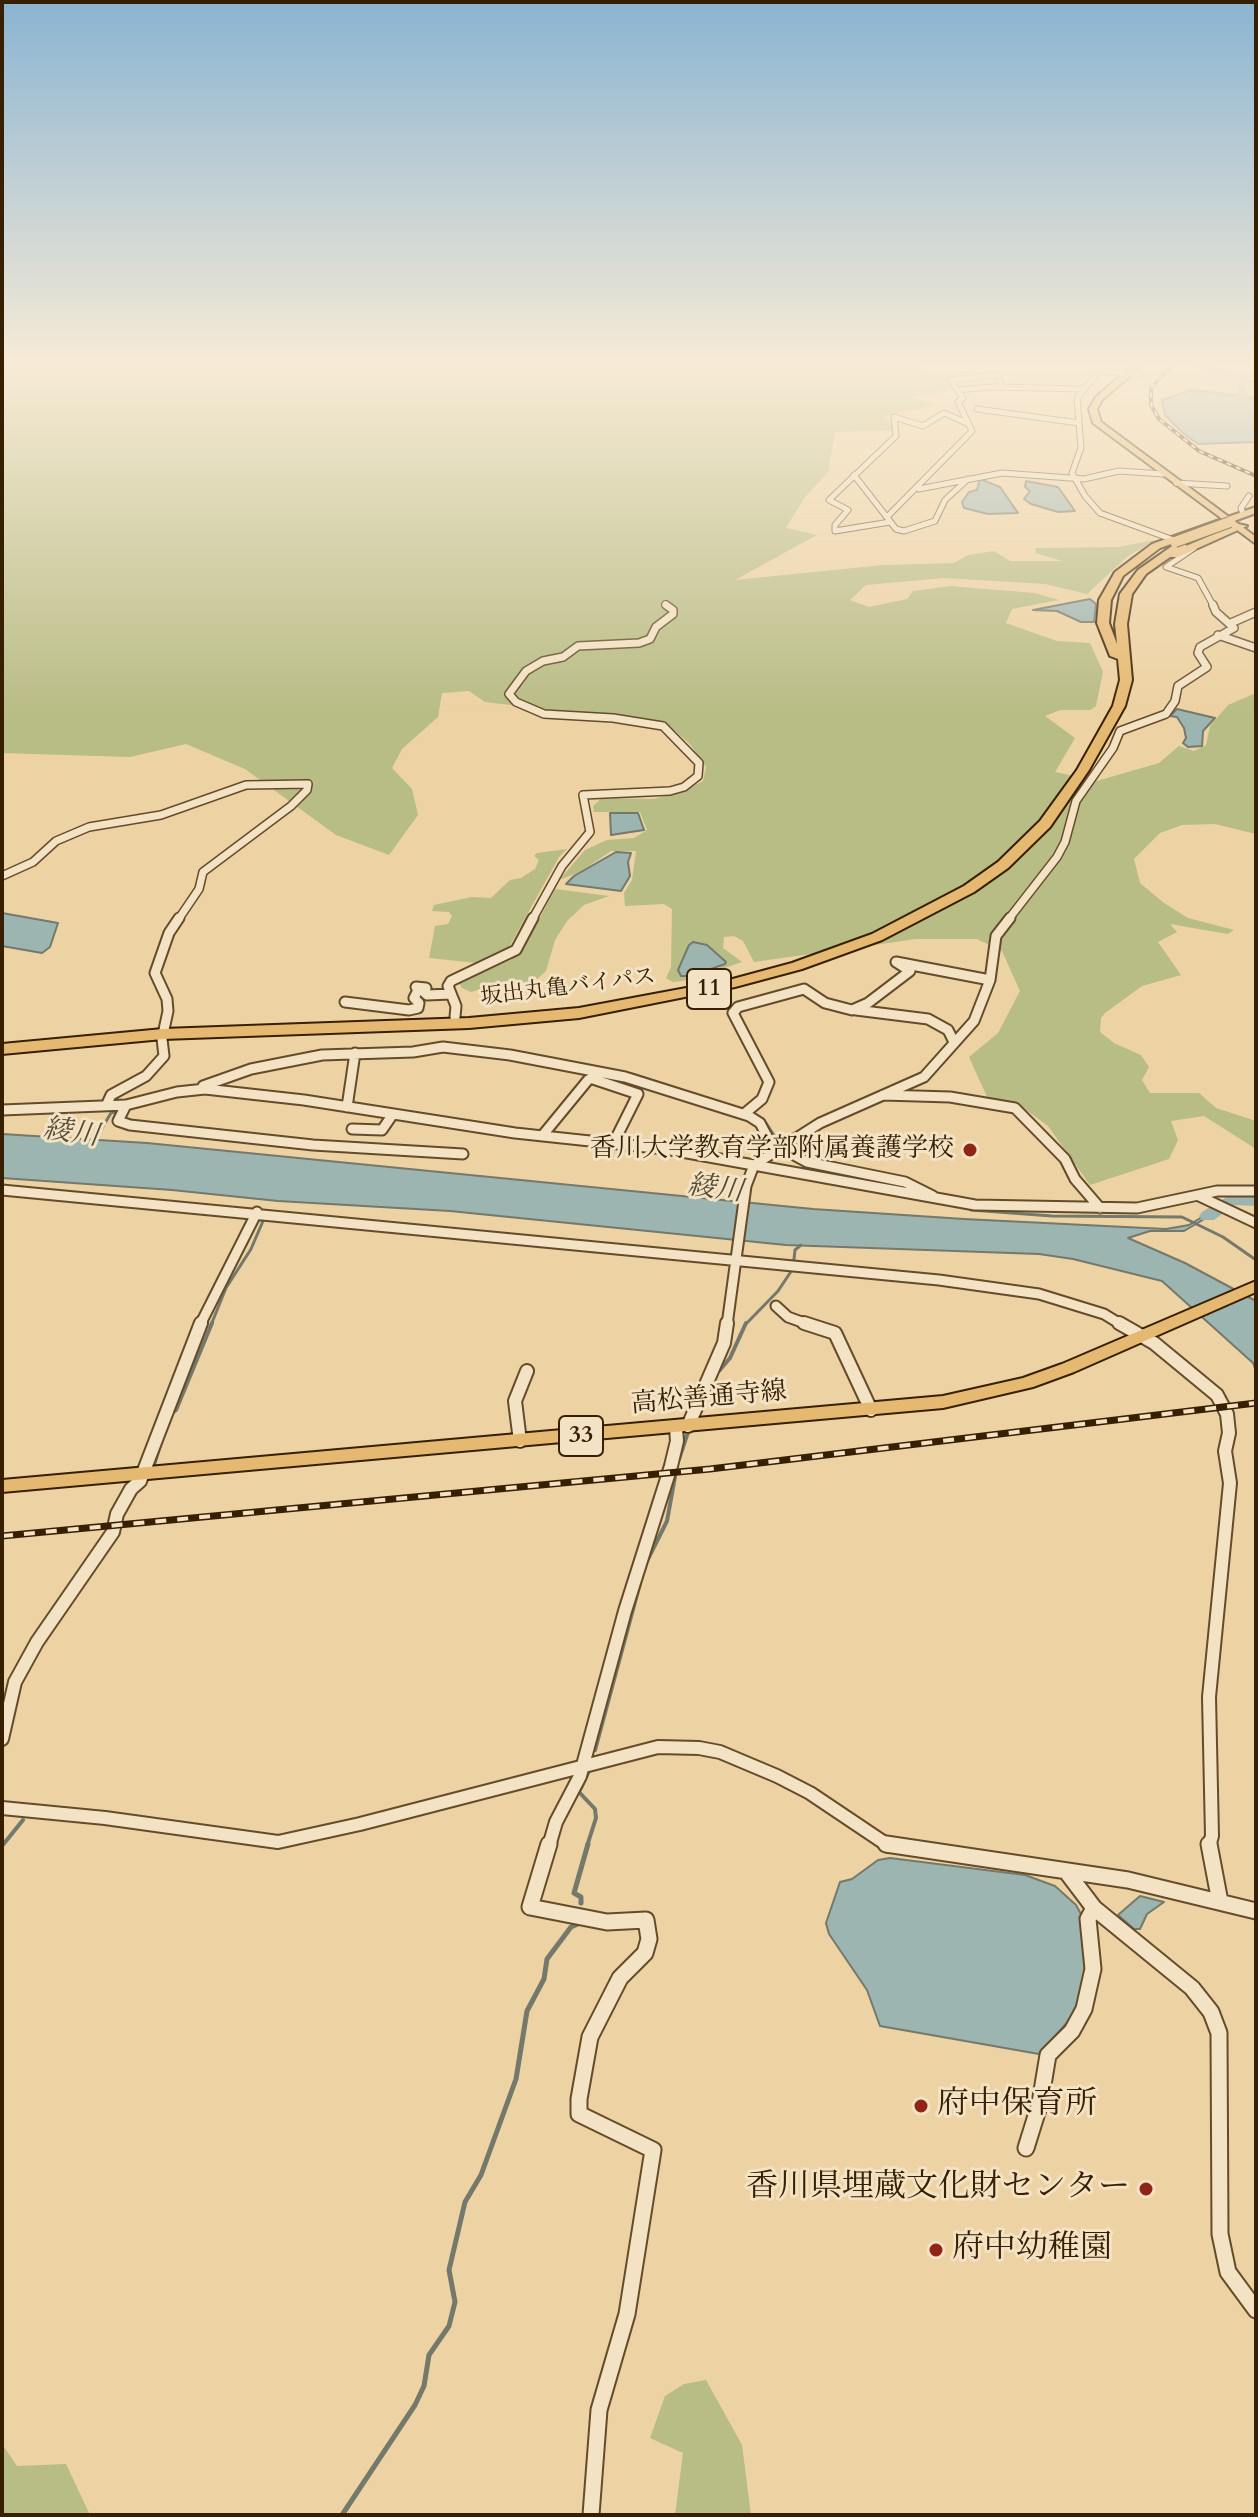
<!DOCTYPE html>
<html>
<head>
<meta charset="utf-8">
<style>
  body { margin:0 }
  #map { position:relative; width:1258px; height:2517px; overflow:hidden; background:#edd2a3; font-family:Cardo,serif }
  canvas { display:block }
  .frame { position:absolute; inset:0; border:4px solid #372002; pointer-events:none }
</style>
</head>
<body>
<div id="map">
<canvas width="1258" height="2517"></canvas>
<div class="frame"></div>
</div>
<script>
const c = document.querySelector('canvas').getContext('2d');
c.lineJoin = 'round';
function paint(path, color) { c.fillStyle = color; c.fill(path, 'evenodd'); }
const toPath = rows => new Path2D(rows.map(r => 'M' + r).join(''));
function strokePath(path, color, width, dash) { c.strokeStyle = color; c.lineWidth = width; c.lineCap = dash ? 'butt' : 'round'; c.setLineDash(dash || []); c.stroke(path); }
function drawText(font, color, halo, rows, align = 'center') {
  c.font = font + ' Cardo,"Noto Serif JP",serif'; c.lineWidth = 6; c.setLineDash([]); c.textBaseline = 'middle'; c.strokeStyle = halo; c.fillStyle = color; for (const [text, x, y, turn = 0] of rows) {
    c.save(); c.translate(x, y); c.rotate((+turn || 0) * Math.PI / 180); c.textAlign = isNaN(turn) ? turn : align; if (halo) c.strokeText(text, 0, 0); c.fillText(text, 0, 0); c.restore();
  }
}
paint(toPath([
  [2,362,909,362,950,379,947,382,952,390,912,397,935,405,886,416,894,430,835,432,828,472,805,497,786,528,817,535,735,580,883,565,954,563,968,555,994,551,1010,561,1062,561,1036,553,1035,548,1119,547,1155,540,1127,557,1087,594,1045,584,944,578,866,585,850,600,869,607,907,599,913,591,950,586,1035,593,1059,600,1012,609,1006,623,1057,641,1090,643,1103,672,1096,706,1090,710,1060,710,1045,716,1075,738,1055,772,1097,781,1159,763,1179,746,1194,751,1206,745,1210,726,1228,705,1256,693,1256,834,1215,824,1182,825,1160,833,1134,859,1140,883,1164,903,1188,918,1234,930,1228,934,1170,924,1177,932,1158,942,1181,975,1142,986,1105,1013,1101,1018,1100,1032,1114,1043,1141,1055,1149,1067,1142,1080,1150,1093,1199,1093,1216,1108,1256,1121,1256,1149,1204,1116,1171,1121,1178,1140,1169,1159,1090,1185,1048,1126,1014,1101,988,1099,969,1057,998,1033,1020,991,1002,951,977,939,916,939,754,962,743,941,734,936,724,937,723,948,742,962,689,980,673,982,666,978,671,967,672,909,664,904,625,906,624,893,632,880,636,851,611,851,580,872,559,880,585,850,607,840,634,838,647,830,640,812,594,812,593,806,602,798,654,799,686,790,703,781,706,767,690,744,667,724,485,702,469,691,442,693,438,717,402,749,392,768,412,789,418,815,389,855,336,835,245,769,186,744,130,757,2,753],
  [689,945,721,967,686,977,678,970],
  [567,849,559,857,509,947,477,963,429,958,435,926,448,924,452,916,449,912,432,911,434,905,472,897,491,898,510,880,521,878,535,869,539,860,534,856,537,853],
  [555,889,609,896,584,905,567,921,555,940,546,971,535,981,521,984,511,981,471,992,462,988,459,983,511,960,524,948],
  [706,2380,742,2445,751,2515,675,2515,683,2453,650,2438,665,2396,684,2384],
  [2,2444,17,2466,66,2464,90,2515,2,2515]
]), '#b8bc85');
const water = toPath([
  [1192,390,1256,398,1256,442,1198,444,1184,434,1165,415,1162,400,1192,390],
  [980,479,1000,487,1018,513,988,514,964,508,962,502,969,492,977,490,980,479],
  [1026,481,1058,487,1075,511,1058,512,1031,504,1024,499,1030,491,1025,487,1026,481],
  [1090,599,1096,604,1094,622,1081,622,1057,611,1033,610,1090,599],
  [1177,709,1215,718,1203,731,1202,746,1188,747,1183,743,1186,738,1184,728,1177,717,1170,716,1177,709],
  [610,813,638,813,644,830,611,835,610,813],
  [616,852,631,853,628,862,630,876,621,891,566,884,574,876,616,852],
  [2,913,58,923,50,947,42,953,2,946,2,913],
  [693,942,707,945,726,962,725,964,691,976,681,976,678,970,689,945,693,942],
  [2,1134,147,1143,813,1209,964,1219,1166,1229,1189,1225,1215,1209,1218,1211,1184,1231,1150,1231,1128,1238,1185,1263,1256,1301,1256,1371,1253,1363,1162,1281,1073,1259,1039,1254,786,1245,450,1211,278,1201,172,1190,2,1178,2,1134],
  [890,1858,1025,1875,1055,1886,1076,1905,1082,1916,1087,1981,1073,2016,1039,2054,880,2026,867,1990,829,1934,826,1923,840,1882,852,1879,878,1860,890,1858],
  [1140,1896,1164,1902,1147,1914,1140,1929,1134,1929,1118,1915,1140,1896]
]);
paint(water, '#9db5b1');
strokePath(water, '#74796b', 2);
strokePath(toPath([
  [1190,362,1200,368]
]), '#74796b', 2);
strokePath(toPath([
  [518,1052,620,1072],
  [233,1071,248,1066],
  [632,1074,682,1090],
  [753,1114,764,1120,777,1140],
  [93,1143,111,1113,116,1112],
  [971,1210,1052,1216,1182,1217,1223,1237,1256,1260],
  [794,1259,795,1250,801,1245],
  [211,1325,226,1288,251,1249,263,1221],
  [745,1325,778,1291,792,1270]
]), '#74796b', 3);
strokePath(toPath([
  [719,1371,730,1358,746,1323],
  [172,1413,176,1410,212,1323],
  [679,1459,688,1432],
  [154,1465,161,1442],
  [647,1561,667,1521,675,1477],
  [595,1750,642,1576],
  [2,1846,23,1820],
  [587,1846,596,1818,595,1809,579,1792,590,1769]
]), '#74796b', 4);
strokePath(toPath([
  [581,1903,581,1897,574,1893,588,1844],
  [342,2515,415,2405,424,2386,429,2355,449,2326,455,2302,449,2270,465,2202,481,2175,516,2079,527,2011,544,1979,547,1959,571,1927,580,1923]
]), '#74796b', 5);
paint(toPath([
  [1182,362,1197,362,1247,376,1247,396,1256,402,1256,409,1237,397,1239,379,1182,362],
  [1230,1195,1256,1196,1256,1206,1234,1205,1214,1220,1202,1220,1199,1216,1202,1212,1230,1195]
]), '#9db5b1');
const streetFar4 = toPath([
  [1106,362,1077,398,1081,448,1072,473,1085,496,1100,513,1179,542],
  [1097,371,1141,375],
  [1249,378,1256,379],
  [957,390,951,380,992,375,998,376,1002,387],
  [977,409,1079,423],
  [854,475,896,529,904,531,935,521,945,500,968,479],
  [1176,483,1227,486],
  [919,489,1002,473,1084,479,1119,471,1164,474],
  [1243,514,1241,508,1249,496],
  [887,517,972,431,958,402,963,398,957,390,993,387,1085,389],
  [890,522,835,531,835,525,848,510,829,500,896,436,894,417,923,426,944,413,969,424],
  [1194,548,1166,567,1198,578,1214,607],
  [665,604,669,607]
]);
const streetFar3 = toPath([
  [1231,623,1256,612],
  [1218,635,1256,648],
  [2,876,33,862,56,841,89,827,161,815,246,785,308,784,307,790,291,806,203,872,199,889,178,920],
  [532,920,562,866,590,832,583,795,670,791,684,787,698,776,699,763,663,726,613,718,544,714,516,702,509,694,526,671,543,661,563,657,578,646,639,643,650,639,656,627,673,614,673,610,666,605],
  [1008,920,1057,857,1065,842,1076,801,1113,748,1120,731,1166,714,1175,701,1178,686,1207,667,1198,653,1200,647,1234,628,1216,612,1213,605]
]);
const streetFar2 = toPath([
  [345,1002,409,1010,418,1008,419,1003,414,998,418,990,416,987,426,988,424,992,427,995,451,994],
  [856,1010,928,1019,948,1030,954,1042],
  [455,1017,456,1006,448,986,451,981,516,950,533,918],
  [593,1079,638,1094,613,1144],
  [203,1086,251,1069,322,1055,413,1052,443,1047,510,1055,625,1077,749,1116,760,1123,770,1142,807,1162,905,1182,933,1196],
  [883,1095,950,1097,1015,1108,1065,1159,1075,1179,1100,1208],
  [126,1105,118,1121,130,1125,313,1145,463,1154],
  [106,1106,111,1095,146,1076,164,1056,162,1039,168,1011,167,999,155,973,169,933,179,918],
  [347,1107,355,1053],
  [2,1110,126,1105,177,1092,205,1089,304,1100,515,1133,665,1149,975,1205,1137,1208,1217,1191,1256,1191],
  [744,1114,762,1099,769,1082,733,1013,738,1007,804,989,825,1003,852,1010,868,1003,910,971,896,962,990,980],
  [352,1129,382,1130,393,1114],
  [542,1136,588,1080,596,1076],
  [2,1190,939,1280,1039,1294,1104,1314,1122,1325],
  [1199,1196,1256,1223],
  [776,1306,788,1317,810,1325],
  [200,1325,257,1212],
  [727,1325,746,1186,754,1165,820,1123,924,1077,974,1021,990,980,996,936,1010,918]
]);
const streetFar1 = toPath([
  [804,1323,835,1333,871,1410],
  [1119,1323,1154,1343,1217,1395,1227,1414,1229,1433,1225,1451,1230,1483,1209,1697,1212,1836,1209,1846],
  [688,1426,724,1343,727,1323],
  [520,1441,515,1401,527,1371],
  [2,1739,15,1682,37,1642,113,1532,117,1514,131,1489,140,1481,201,1323],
  [2,1808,105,1818,278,1842,360,1824,658,1747,699,1748,720,1752,777,1776,810,1793,889,1846],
  [549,1846,556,1822,580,1776,625,1611,671,1466,677,1441,676,1428]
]);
const street = toPath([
  [549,1844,530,1907,607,1922,646,1920,649,1939,645,1953,620,1978,590,2037,579,2099,579,2114,653,2150,627,2314,599,2410,591,2515],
  [886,1844,1128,1880,1256,1911],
  [1209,1844,1220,1902],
  [1066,1871,1094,1908,1192,1988,1211,2012,1219,2033,1220,2234,1228,2272,1256,2310],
  [1026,2148,1040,2103,1048,2055,1072,2031,1084,2009,1093,1969,1088,1919,1094,1908]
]);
const primary = toPath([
  [1137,362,1146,362,1102,400,1097,409,1101,422,1256,537,1256,544,1093,423,1089,409,1096,397,1137,362],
  [1256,1281,1256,1292,1074,1372,1033,1387,943,1408,2,1492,2,1480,943,1396,1023,1378,1062,1364,1256,1281]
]);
const highway = toPath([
  [1256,507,1256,513,1160,548,1123,576,1111,600,1109,623,1117,644,1115,624,1120,594,1138,570,1178,542,1186,542,1186,546,1238,524,1247,526,1178,557,1170,557,1146,574,1132,594,1127,624,1132,680,1125,706,1089,770,1050,827,1008,868,974,892,882,940,802,969,735,987,579,1018,469,1028,163,1039,2,1054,2,1044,163,1029,469,1018,579,1008,729,980,792,963,872,934,964,886,998,862,1040,821,1077,770,1113,706,1120,680,1118,659,1110,656,1097,623,1099,600,1115,572,1152,544,1256,507]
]);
strokePath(streetFar4, '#644c2a', 7);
strokePath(streetFar3, '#644c2a', 10);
strokePath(streetFar2, '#644c2a', 13);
strokePath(streetFar1, '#644c2a', 16);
strokePath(street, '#644c2a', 19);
strokePath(primary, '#372002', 4);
strokePath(highway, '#372002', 4);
strokePath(streetFar4, '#f3e2c3', 5);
strokePath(streetFar3, '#f3e2c3', 7);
strokePath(streetFar2, '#f3e2c3', 9);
strokePath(streetFar1, '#f3e2c3', 12);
strokePath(street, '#f3e2c3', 15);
paint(primary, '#e6b972');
paint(highway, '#e6b972');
const railFar1 = toPath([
  [1175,362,1151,388,1151,405,1159,419,1199,451,1256,476]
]);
const rail = toPath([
  [2,1536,710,1469,1256,1403]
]);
strokePath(railFar1, '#372002', 4);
strokePath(rail, '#372002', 7);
strokePath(railFar1, '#f3e2c3', 2, [5]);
strokePath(rail, '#f3e2c3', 4, [11]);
const highwayBridge = toPath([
  [1175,542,1230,522]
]);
strokePath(highwayBridge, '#372002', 12, []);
strokePath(highwayBridge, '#e6b972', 10);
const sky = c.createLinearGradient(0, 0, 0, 715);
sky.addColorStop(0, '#8ab4d2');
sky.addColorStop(0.51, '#f7ebd6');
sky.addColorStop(1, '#f7ebd600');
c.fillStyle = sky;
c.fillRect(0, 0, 1258, 715);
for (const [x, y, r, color] of [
  [970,1150,8,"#8f2418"],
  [921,2106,8,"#8f2418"],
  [1146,2189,8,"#8f2418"],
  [936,2250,8,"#8f2418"]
]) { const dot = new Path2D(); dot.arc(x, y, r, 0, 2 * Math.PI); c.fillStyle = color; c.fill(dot); strokePath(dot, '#f3e2c3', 3); }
drawText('22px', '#372002', '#f3e2c3', [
  ["坂出丸亀バイパス",568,988,-7]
]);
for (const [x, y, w] of [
  [709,989,44],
  [581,1436,44]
]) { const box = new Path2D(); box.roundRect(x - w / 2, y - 20, w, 40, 6); c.fillStyle = '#f3e2c3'; c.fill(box); strokePath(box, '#372002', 2); }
drawText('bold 24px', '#372002', null, [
  ["11",709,989],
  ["33",581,1436]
]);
drawText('26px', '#372002', '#f3e2c3', [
  ["香川大学教育学部附属養護学校",954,1150]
], 'right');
drawText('26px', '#372002', '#f3e2c3', [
  ["高松善通寺線",709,1399,-5]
]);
drawText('italic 28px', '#564d37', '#f3e2c3', [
  ["綾川",71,1134,8],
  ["綾川",715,1190,7]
]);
drawText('32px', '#372002', '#f3e2c3', [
  ["府中保育所",937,2106],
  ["香川県埋蔵文化財センター",1130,2189,"right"],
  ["府中幼稚園",952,2250]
], 'left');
</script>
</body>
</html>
